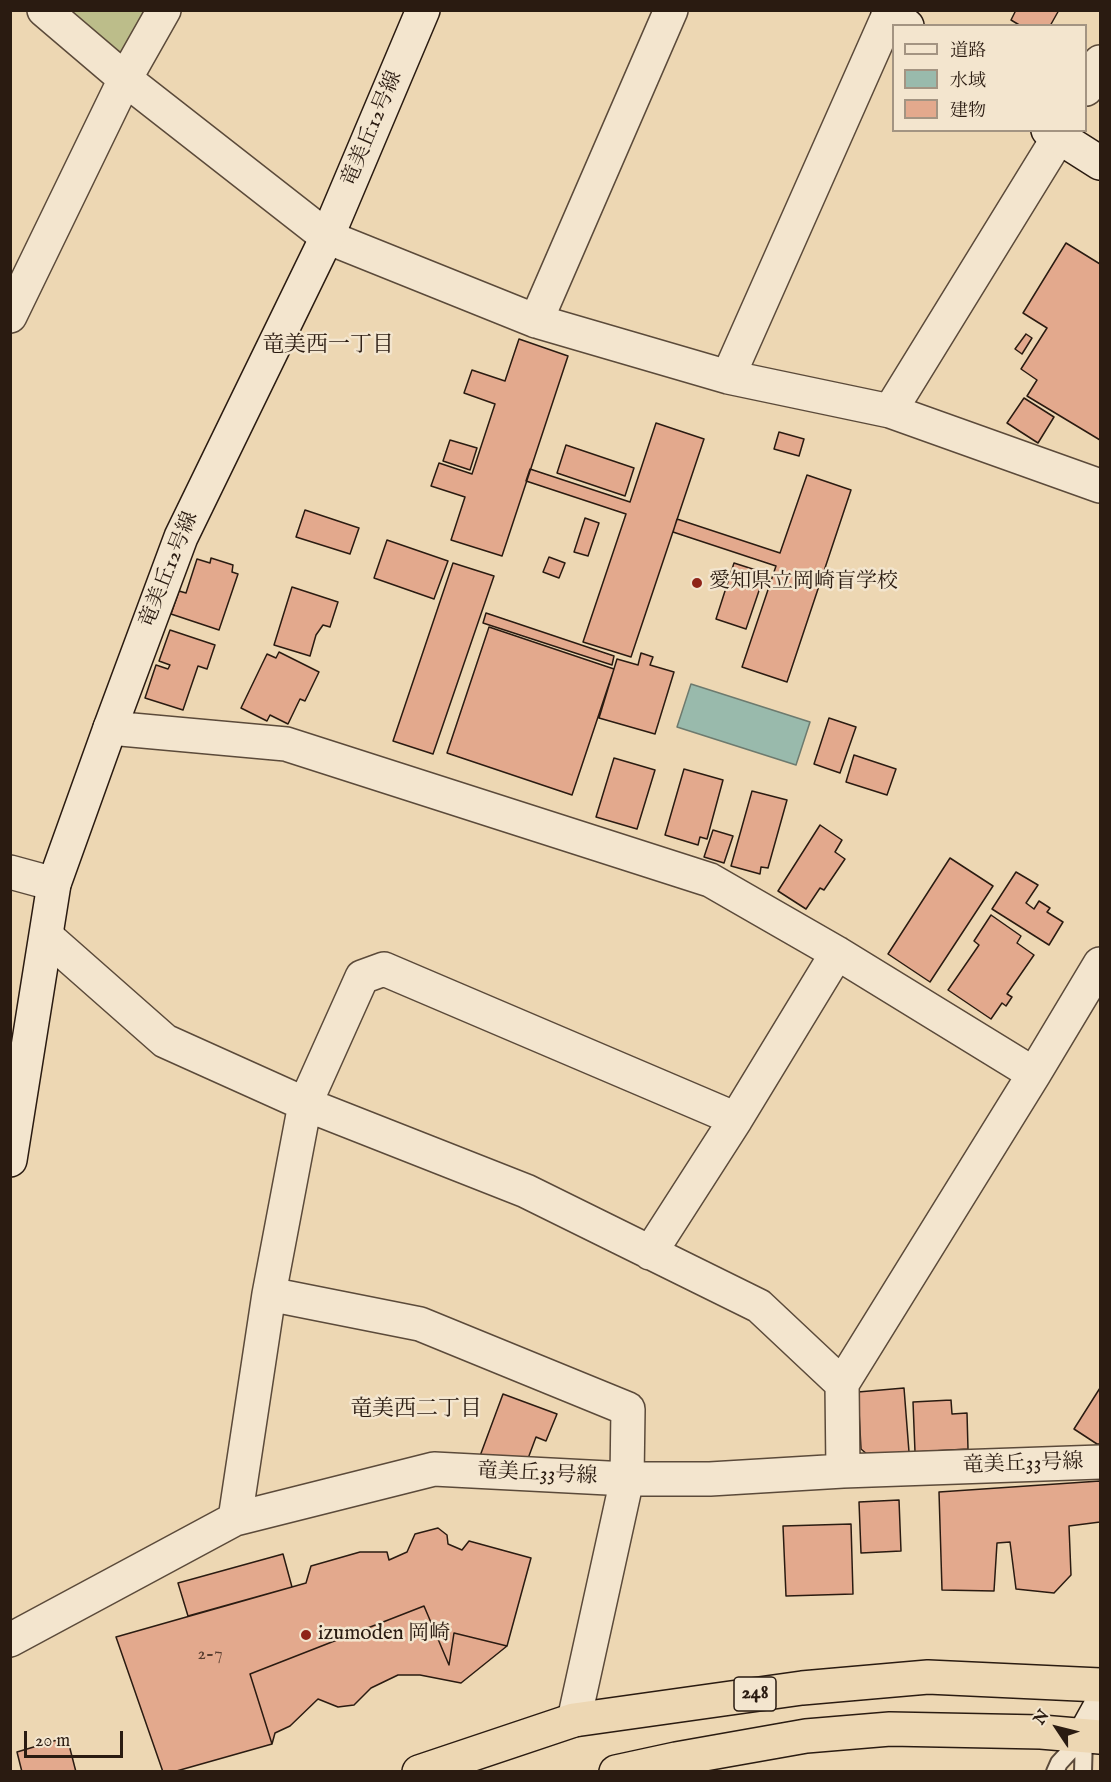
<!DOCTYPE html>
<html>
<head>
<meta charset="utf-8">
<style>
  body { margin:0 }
  #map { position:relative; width:1111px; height:1782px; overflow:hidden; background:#edd7b3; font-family:"IM FELL English","Noto Serif JP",serif }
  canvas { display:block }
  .frame { position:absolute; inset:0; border:12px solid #2a1b11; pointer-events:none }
  .legend { position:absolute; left:892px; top:24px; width:195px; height:108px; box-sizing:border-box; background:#f3e5ce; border:2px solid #a39482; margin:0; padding:8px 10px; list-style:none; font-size:18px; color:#2a1b11 }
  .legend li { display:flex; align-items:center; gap:12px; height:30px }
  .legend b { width:30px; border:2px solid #a39482 }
  .north { position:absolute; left:1027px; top:1698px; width:60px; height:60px; -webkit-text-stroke:4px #f3e5ce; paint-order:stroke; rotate:305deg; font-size:16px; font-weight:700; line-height:24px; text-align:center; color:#2a1b11 }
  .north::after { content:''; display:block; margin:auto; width:21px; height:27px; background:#2a1b11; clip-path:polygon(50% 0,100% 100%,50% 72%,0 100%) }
  .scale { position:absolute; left:24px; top:1731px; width:99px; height:27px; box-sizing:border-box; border:3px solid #2a1b11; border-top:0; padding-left:8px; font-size:18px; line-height:21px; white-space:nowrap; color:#2a1b11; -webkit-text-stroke:4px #f3e5ce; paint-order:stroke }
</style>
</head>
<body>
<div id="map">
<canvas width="1111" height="1782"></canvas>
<div class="frame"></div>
<ul class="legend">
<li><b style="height:8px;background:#f3e5ce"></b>道路</li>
<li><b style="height:16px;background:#99baac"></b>水域</li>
<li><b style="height:16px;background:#e3a98d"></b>建物</li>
</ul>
<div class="north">N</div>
<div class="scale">20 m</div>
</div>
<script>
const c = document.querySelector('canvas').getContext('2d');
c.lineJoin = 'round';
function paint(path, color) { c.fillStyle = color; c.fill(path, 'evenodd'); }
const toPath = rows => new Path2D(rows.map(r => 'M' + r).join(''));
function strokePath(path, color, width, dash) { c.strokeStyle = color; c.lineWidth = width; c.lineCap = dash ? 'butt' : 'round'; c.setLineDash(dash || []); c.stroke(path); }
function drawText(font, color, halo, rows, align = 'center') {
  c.font = font + ' "IM FELL English","Noto Serif JP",serif'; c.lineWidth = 5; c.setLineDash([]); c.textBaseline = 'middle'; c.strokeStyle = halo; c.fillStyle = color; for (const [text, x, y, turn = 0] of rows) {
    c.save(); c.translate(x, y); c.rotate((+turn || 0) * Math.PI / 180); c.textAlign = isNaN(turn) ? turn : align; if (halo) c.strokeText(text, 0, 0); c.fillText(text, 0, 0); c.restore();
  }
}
paint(toPath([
  [72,11,147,11,121,56]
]), '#bcbd8a');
const water = toPath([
  [691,684,810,722,796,765,677,727,691,684]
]);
paint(water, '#99baac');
strokePath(water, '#6d7a6e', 1.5);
const building = toPath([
  [1016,10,1059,10,1050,26,1021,26,1011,20,1016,10],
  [1066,243,1100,264,1100,440,1027,396,1037,380,1021,369,1047,328,1023,313,1066,243],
  [1026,334,1032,338,1022,354,1015,349,1026,334],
  [519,339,568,356,502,556,451,540,465,497,431,486,439,463,472,474,495,404,464,393,472,370,505,381,519,339],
  [1024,398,1054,417,1038,443,1007,423,1024,398],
  [656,423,704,439,631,657,583,642,626,514,526,481,530,469,630,502,656,423],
  [779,432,804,439,799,456,774,449,779,432],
  [450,440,477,448,470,470,443,461,450,440],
  [566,445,634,468,625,496,557,473,566,445],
  [807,475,851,490,787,682,742,667,776,566,673,532,677,519,780,553,807,475],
  [305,510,359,528,350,554,296,537,305,510],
  [585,518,599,523,588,556,574,552,585,518],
  [387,540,448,561,434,599,374,578,387,540],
  [549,557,565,563,559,578,543,572,549,557],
  [211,558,233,565,232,572,238,574,219,630,171,614,179,591,186,593,197,559,210,563,211,558],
  [453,563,494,576,433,754,393,741,453,563],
  [734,563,765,573,746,629,716,619,734,563],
  [292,587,338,602,330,627,323,625,316,635,310,656,274,645,292,587],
  [486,613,614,656,612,665,483,623,486,613],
  [489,627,614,669,572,795,447,753,489,627],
  [170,630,215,645,207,669,198,666,183,710,145,698,156,665,168,669,170,665,159,661,170,630],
  [279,652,319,672,305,701,300,699,288,724,270,715,267,721,241,708,267,654,276,658,279,652],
  [641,653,653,657,650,665,674,672,655,734,599,718,617,659,638,665,641,653],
  [829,718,856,727,840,773,814,764,829,718],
  [854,755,896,769,887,795,846,782,854,755],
  [614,758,655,770,637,829,596,817,614,758],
  [684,769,723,780,707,839,700,837,698,845,665,835,684,769],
  [752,791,787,800,768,868,761,867,760,874,731,866,752,791],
  [820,825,842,840,835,852,845,859,824,890,820,888,806,909,778,891,820,825],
  [713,830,733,836,724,863,704,857,713,830],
  [950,858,993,886,930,982,888,954,950,858],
  [1016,872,1038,885,1026,903,1034,909,1039,901,1050,908,1047,912,1063,922,1049,945,992,909,1016,872],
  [991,915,1021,936,1017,943,1034,955,1007,994,1012,997,1006,1006,1002,1003,991,1019,948,990,979,945,974,941,991,915],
  [904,1388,909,1452,868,1455,861,1449,858,1392,904,1388],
  [1100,1388,1100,1444,1097,1444,1074,1429,1100,1388],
  [503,1394,557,1414,546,1441,536,1437,523,1472,480,1456,503,1394],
  [951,1400,952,1414,967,1413,968,1449,915,1452,913,1402,951,1400],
  [1100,1481,1100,1522,1069,1526,1071,1575,1054,1593,1016,1589,1010,1542,997,1543,994,1591,942,1590,939,1492,1100,1481],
  [899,1500,901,1551,861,1553,859,1502,899,1500],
  [851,1524,853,1594,786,1596,783,1526,851,1524],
  [438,1528,447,1535,448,1544,462,1550,469,1541,531,1558,507,1646,454,1633,449,1665,424,1606,250,1674,272,1744,173,1772,163,1772,116,1637,306,1583,311,1566,360,1552,387,1552,389,1560,407,1552,415,1534,438,1528],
  [283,1554,292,1587,188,1616,178,1583,283,1554],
  [424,1606,449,1665,454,1633,507,1646,461,1683,420,1675,398,1675,371,1688,354,1705,338,1707,318,1699,290,1726,275,1733,272,1744,250,1674,424,1606],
  [67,1737,76,1772,22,1772,17,1752,67,1737]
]);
paint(building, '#e3a98d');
strokePath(building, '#2a1b11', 1.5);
const lane = toPath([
  [1055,1772,1059,1763,1084,1736],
  [1083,1772,1084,1736]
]);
const street = toPath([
  [44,10,125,79,327,237,536,321,728,377,890,411,1100,486],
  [1086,89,1100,62],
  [10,316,125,79,164,10],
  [536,321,671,10],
  [728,377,890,12],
  [890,411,1063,130],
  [110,728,286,744,710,880,837,953,1034,1074],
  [10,872,54,884],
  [47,937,165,1041,305,1104,526,1191,759,1306,842,1384,843,1471],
  [650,1253,736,1119,837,953],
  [269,1294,420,1324,628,1409,627,1479,574,1720],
  [842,1384,1034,1074,1100,964],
  [235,1519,269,1294,305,1104,362,977,384,969,736,1119],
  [10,1640,235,1519,434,1469,627,1479,710,1479,843,1471,1100,1462]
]);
const secondary = toPath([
  [888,10,907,26],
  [1048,130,1100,163],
  [10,1160,54,884,110,728,181,537,327,237,423,10],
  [1084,1736,1100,1707]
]);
const highway = toPath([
  [419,1772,574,1720,802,1688,928,1677,1100,1685],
  [616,1772,676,1759,806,1736,890,1729,1041,1732,1100,1737]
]);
strokePath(lane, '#5b4a3a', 20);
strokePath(street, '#5b4a3a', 36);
strokePath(secondary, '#2a1b11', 36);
strokePath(highway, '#2a1b11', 36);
strokePath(lane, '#f3e5ce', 16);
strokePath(street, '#f3e5ce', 33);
strokePath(secondary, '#f3e5ce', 33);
strokePath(highway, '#edd7b3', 33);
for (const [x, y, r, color] of [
  [697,583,6,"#8f2418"],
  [306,1635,6,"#8f2418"]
]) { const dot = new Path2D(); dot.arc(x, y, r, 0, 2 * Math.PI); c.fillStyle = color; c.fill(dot); strokePath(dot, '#f3e5ce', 2); }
drawText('18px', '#583e30', null, [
  ["2-7",210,1655]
]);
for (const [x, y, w] of [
  [755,1694,42]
]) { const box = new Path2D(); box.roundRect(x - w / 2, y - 17, w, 34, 4.5); c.fillStyle = '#f3e5ce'; c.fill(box); strokePath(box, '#2a1b11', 1.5); }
drawText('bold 20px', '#2a1b11', null, [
  ["248",755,1694]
]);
drawText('21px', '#2a1b11', '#f3e5ce', [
  ["竜美丘12号線",373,129,-67],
  ["竜美丘12号線",170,570,-68],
  ["竜美丘33号線",1023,1465,-2],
  ["竜美丘33号線",537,1475,3]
]);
drawText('21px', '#2a1b11', '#f3e5ce', [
  ["愛知県立岡崎盲学校",709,583],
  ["izumoden 岡崎",318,1635]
], 'left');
drawText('22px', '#2a1b11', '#f3e5ce', [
  ["竜美西一丁目",328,346],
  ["竜美西二丁目",416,1410]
]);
</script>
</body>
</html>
